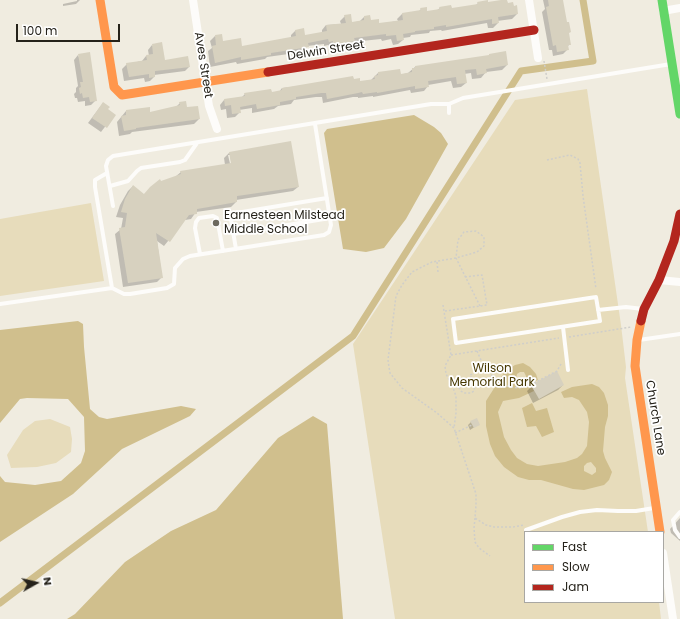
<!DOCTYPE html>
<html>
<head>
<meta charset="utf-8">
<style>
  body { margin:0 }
  #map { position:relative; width:680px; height:619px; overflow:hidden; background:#f0ece0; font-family:Poppins,sans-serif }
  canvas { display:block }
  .legend { position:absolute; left:524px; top:531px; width:140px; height:72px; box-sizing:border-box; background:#fff; border:1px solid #a8a7a3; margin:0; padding:5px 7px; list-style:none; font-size:12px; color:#25221a }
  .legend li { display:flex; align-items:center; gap:8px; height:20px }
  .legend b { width:20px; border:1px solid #a8a7a3 }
  .north { position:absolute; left:16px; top:563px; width:40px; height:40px; -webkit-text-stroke:3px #fff; paint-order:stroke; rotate:82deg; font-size:11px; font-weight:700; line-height:16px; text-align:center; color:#25221a }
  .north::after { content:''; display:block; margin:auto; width:14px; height:18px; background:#25221a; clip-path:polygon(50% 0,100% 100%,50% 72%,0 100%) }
  .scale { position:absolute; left:16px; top:24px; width:104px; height:18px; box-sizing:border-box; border:2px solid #25221a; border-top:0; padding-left:5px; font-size:12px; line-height:14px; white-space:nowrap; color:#25221a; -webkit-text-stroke:3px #fff; paint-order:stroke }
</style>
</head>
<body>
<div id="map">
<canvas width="680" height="619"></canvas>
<ul class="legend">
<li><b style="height:5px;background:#63d668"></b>Fast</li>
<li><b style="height:5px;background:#ff974d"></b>Slow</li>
<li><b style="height:5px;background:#b3261e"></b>Jam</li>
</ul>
<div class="north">N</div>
<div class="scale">100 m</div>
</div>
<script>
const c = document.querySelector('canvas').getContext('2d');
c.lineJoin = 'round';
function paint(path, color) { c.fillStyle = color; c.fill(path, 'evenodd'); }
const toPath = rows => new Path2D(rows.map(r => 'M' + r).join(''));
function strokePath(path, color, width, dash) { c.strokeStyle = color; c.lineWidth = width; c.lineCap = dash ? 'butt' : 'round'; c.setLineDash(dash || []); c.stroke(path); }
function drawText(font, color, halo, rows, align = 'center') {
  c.font = font + ' Poppins,sans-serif'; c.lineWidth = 3.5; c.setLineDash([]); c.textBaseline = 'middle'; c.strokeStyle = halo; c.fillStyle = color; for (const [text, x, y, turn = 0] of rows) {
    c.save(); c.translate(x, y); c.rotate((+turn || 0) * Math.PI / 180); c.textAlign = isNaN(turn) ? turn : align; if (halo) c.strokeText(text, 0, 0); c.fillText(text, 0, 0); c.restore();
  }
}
paint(toPath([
  [587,89,621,325,626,367,625,378,648,532,525,532,525,602,659,602,661,619,395,619,353,344,515,100],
  [91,203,104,281,0,296,0,219],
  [50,419,70,427,72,439,71,452,56,463,37,467,11,468,7,455,23,430,35,421]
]), '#e7dcbb');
paint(toPath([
  [414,115,434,127,441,133,448,144,406,219,384,248,366,252,343,249,324,133,327,129],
  [78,321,83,324,84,347,90,409,99,417,107,419,181,406,196,409,190,416,122,449,73,494,0,542,0,476,5,482,35,485,61,481,81,463,85,451,84,417,68,399,27,398,20,399,0,423,0,330],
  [523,363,530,367,536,374,538,380,530,383,534,391,519,398,503,401,498,412,504,437,511,450,517,458,527,464,538,466,565,462,577,458,582,454,587,446,589,422,587,412,579,400,572,397,564,398,561,392,572,387,592,384,599,387,604,393,608,405,608,416,605,427,603,451,605,458,612,472,609,480,604,485,584,490,573,489,541,480,529,480,518,477,504,467,495,456,490,444,486,426,486,401,505,371,515,365],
  [520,372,524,372,526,376,526,381,518,381,516,379,517,374],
  [591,462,596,468,596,472,592,475,584,471,584,466,587,463],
  [532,403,536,411,547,408,554,432,542,437,536,426,527,427,522,408],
  [313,416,327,424,343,619,67,619,75,614,125,562,171,531,216,510,278,438]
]), '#d0bf8d');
paint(toPath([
  [77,0,80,0,76,4,63,6,63,4,77,1],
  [543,0,562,0,570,44,567,47,568,49,563,54,553,56,552,50,549,50,542,12,545,9],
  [478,3,507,4,517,14,512,19,497,21,498,23,493,28,488,28,487,23,442,31,441,30,430,31,429,33,411,35,410,37,403,38,403,40,398,44,393,45,391,39,382,41,381,39,352,42,349,45,329,49,328,45,324,46,324,44,307,46,303,52,267,57,265,59,237,64,236,62,210,67,208,51,212,48,210,41,215,36,222,42,241,47,291,38,291,35,296,30,305,36,322,33,322,30,326,25,341,24,340,21,345,16,351,23,360,21,364,17,378,24,398,21,397,19,402,14,418,12,421,9,426,13,436,11,440,8,451,9,476,5],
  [152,45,164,61,189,67,185,71,154,75,154,77,150,81,145,82,144,78,124,81,122,69,127,64,142,61,146,56,149,56,148,50],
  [78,55,96,100,91,105,85,106,85,101,78,102,77,98,75,98,74,94,76,92,76,88,78,86,74,60],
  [507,65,502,70,486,72,481,78,472,79,471,73,464,74,466,83,461,87,453,88,451,81,428,85,428,86,424,91,411,93,410,90,373,97,373,96,358,98,358,97,353,97,323,103,322,97,316,97,294,100,291,104,278,106,274,109,252,113,252,108,239,110,240,112,235,117,227,118,226,109,221,110,220,105,224,100,242,97,245,94,271,93,279,92,282,88,353,80,360,82,371,80,378,73,399,70,400,75,408,73,415,67],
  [103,103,106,109,114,115,101,132,88,123],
  [180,103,199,119,194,124,132,132,130,134,119,136,117,122,126,111,150,113,176,107],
  [229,153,298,187,293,191,236,200,236,202,231,207,196,212,191,219,185,220,164,246,157,241,162,277,157,282,123,287,115,234,121,229,123,218,116,217,120,205,128,191,133,186,143,195,161,182,175,177,181,172,225,165,224,158],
  [228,155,230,155,232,168,231,168],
  [563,385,558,390,533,403,527,391,532,386],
  [471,422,479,424,470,430,468,425],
  [680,518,680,541,671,533,670,529]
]), '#0003');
strokePath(toPath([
  [0,603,353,336,521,71,593,61,583,0]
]), '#d0bf8d', 7);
paint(toPath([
  [488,0,488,2,501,0,507,0,508,3,513,2,514,6,517,5,518,14,498,17,499,23,492,24,492,19,446,27,446,25,434,27,434,29,415,31,415,32,403,34,404,40,397,41,396,35,386,36,386,34,354,38,355,41,333,45,333,41,329,42,328,39,308,43,309,47,271,53,271,55,241,60,241,57,215,63,212,46,216,45,215,35,222,34,223,41,241,38,242,46,296,36,295,30,304,28,305,35,327,31,326,25,346,23,344,15,351,14,352,22,364,20,364,16,370,15,371,20,379,19,379,23,403,20,402,13,421,10,420,8,427,7,427,11,440,9,439,7,451,5,452,8,478,4,477,2],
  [548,0,563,0,567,22,569,22,571,32,569,33,571,45,568,45,569,50,557,52,556,45,553,46,546,7,549,6],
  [162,42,165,60,188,56,190,67,155,71,155,77,149,78,149,74,129,77,126,63,147,60,146,55,153,54,152,44],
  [506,51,508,65,486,69,487,73,477,75,476,69,465,70,467,83,457,84,456,77,428,81,429,87,415,89,415,86,377,93,377,92,363,94,362,92,358,93,327,99,326,93,321,93,296,97,296,99,280,102,280,105,257,109,256,104,240,107,241,113,232,114,231,105,225,106,224,99,245,96,244,93,271,89,272,92,282,90,282,88,353,76,354,79,360,78,360,81,375,79,374,76,378,75,378,72,400,69,401,74,412,72,412,68,415,68,415,66,489,55,489,54],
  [90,52,97,101,90,102,89,97,83,98,82,93,80,94,79,88,81,87,80,82,83,82,78,54],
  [186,101,187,107,198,106,200,119,136,128,136,129,124,131,121,116,126,115,126,110,150,107,150,112,180,105,179,102],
  [103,102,110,107,108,109,116,115,107,128,92,118],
  [291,141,299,187,237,196,237,202,197,209,197,214,189,215,170,242,156,233,163,278,128,283,119,228,125,227,127,213,121,212,125,199,133,185,144,194,150,187,160,179,161,181,181,174,180,171,231,163,229,152],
  [557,371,564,385,539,399,531,385],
  [477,418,480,425,474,428,470,421]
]), '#d7d1bf');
strokePath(toPath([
  [544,61,547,79],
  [547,160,570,155,578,159,580,163,583,196,596,289],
  [437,262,438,272],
  [443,305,451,355,445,366,446,374,452,385,456,396,456,413,454,428],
  [480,306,456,258,458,240,464,232,476,231,484,237,484,246,477,252,456,258,432,262,412,272,402,285,396,296,388,360,389,367,390,373,402,388,437,413,454,428,476,494,476,505,475,518,486,525,494,527,513,527,524,525],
  [445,311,487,305,482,275,465,277],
  [569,337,631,327],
  [477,351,484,367,496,380,503,385,511,387,519,388,532,384,557,371,561,364],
  [451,355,559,338],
  [453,385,457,384,461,391,464,393,471,393,474,391,475,385,470,375,475,373],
  [455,433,472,425],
  [475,518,474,528,475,542,479,548,490,556]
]), '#cfceca', 1.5, [2, 2]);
strokePath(toPath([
  [449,113,449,104,463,98,671,64],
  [107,173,95,180,95,187,112,288,124,294,130,294,167,288,174,284,175,268,183,259,190,256,324,235,329,232,331,225,315,124],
  [110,186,128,181,137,171,141,168,180,162,185,160,197,143],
  [113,206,106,166,108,160,113,156,431,104,449,104],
  [233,234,330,218],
  [236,249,230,214,327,198],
  [200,254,195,228,196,222,199,218,213,216,217,218,223,251],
  [596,297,600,321,456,343,453,319,596,297],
  [0,304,112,288],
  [598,310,626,307,643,309],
  [563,327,568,370],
  [639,340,680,334],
  [680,512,673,520,675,530,680,537],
  [526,530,562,517,580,512,597,510,618,511,636,511,654,508]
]), '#fdfcfa', 4);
strokePath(toPath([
  [193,0,209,106,217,129],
  [529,0,538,58],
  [663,11,680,8],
  [659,280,680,282],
  [663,553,673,619]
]), '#fdfcfa', 8);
strokePath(toPath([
  [662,0,680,114]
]), '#63d668', 9);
strokePath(toPath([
  [100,0,114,87,122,95,268,72],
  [641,321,637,340,635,366,660,532]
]), '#ff974d', 9);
strokePath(toPath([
  [268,72,534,30],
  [641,321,644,309,659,280,674,241,680,214]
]), '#b3261e', 9);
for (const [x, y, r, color] of [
  [216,223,4,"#6c695f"]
]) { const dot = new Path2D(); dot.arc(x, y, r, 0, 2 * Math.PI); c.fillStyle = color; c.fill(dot); strokePath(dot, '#fff', 1.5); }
drawText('12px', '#25221a', '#fff', [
  ["Delwin Street",326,51,-9],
  ["Aves Street",203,65,81],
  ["Church Lane",655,418,81]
]);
drawText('12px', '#25221a', '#fff', [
  ["Earnesteen Milstead",224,216],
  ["Middle School",224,230]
], 'left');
drawText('12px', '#463700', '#fff', [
  ["Wilson",492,369],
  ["Memorial Park",492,383]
]);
</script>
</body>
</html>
